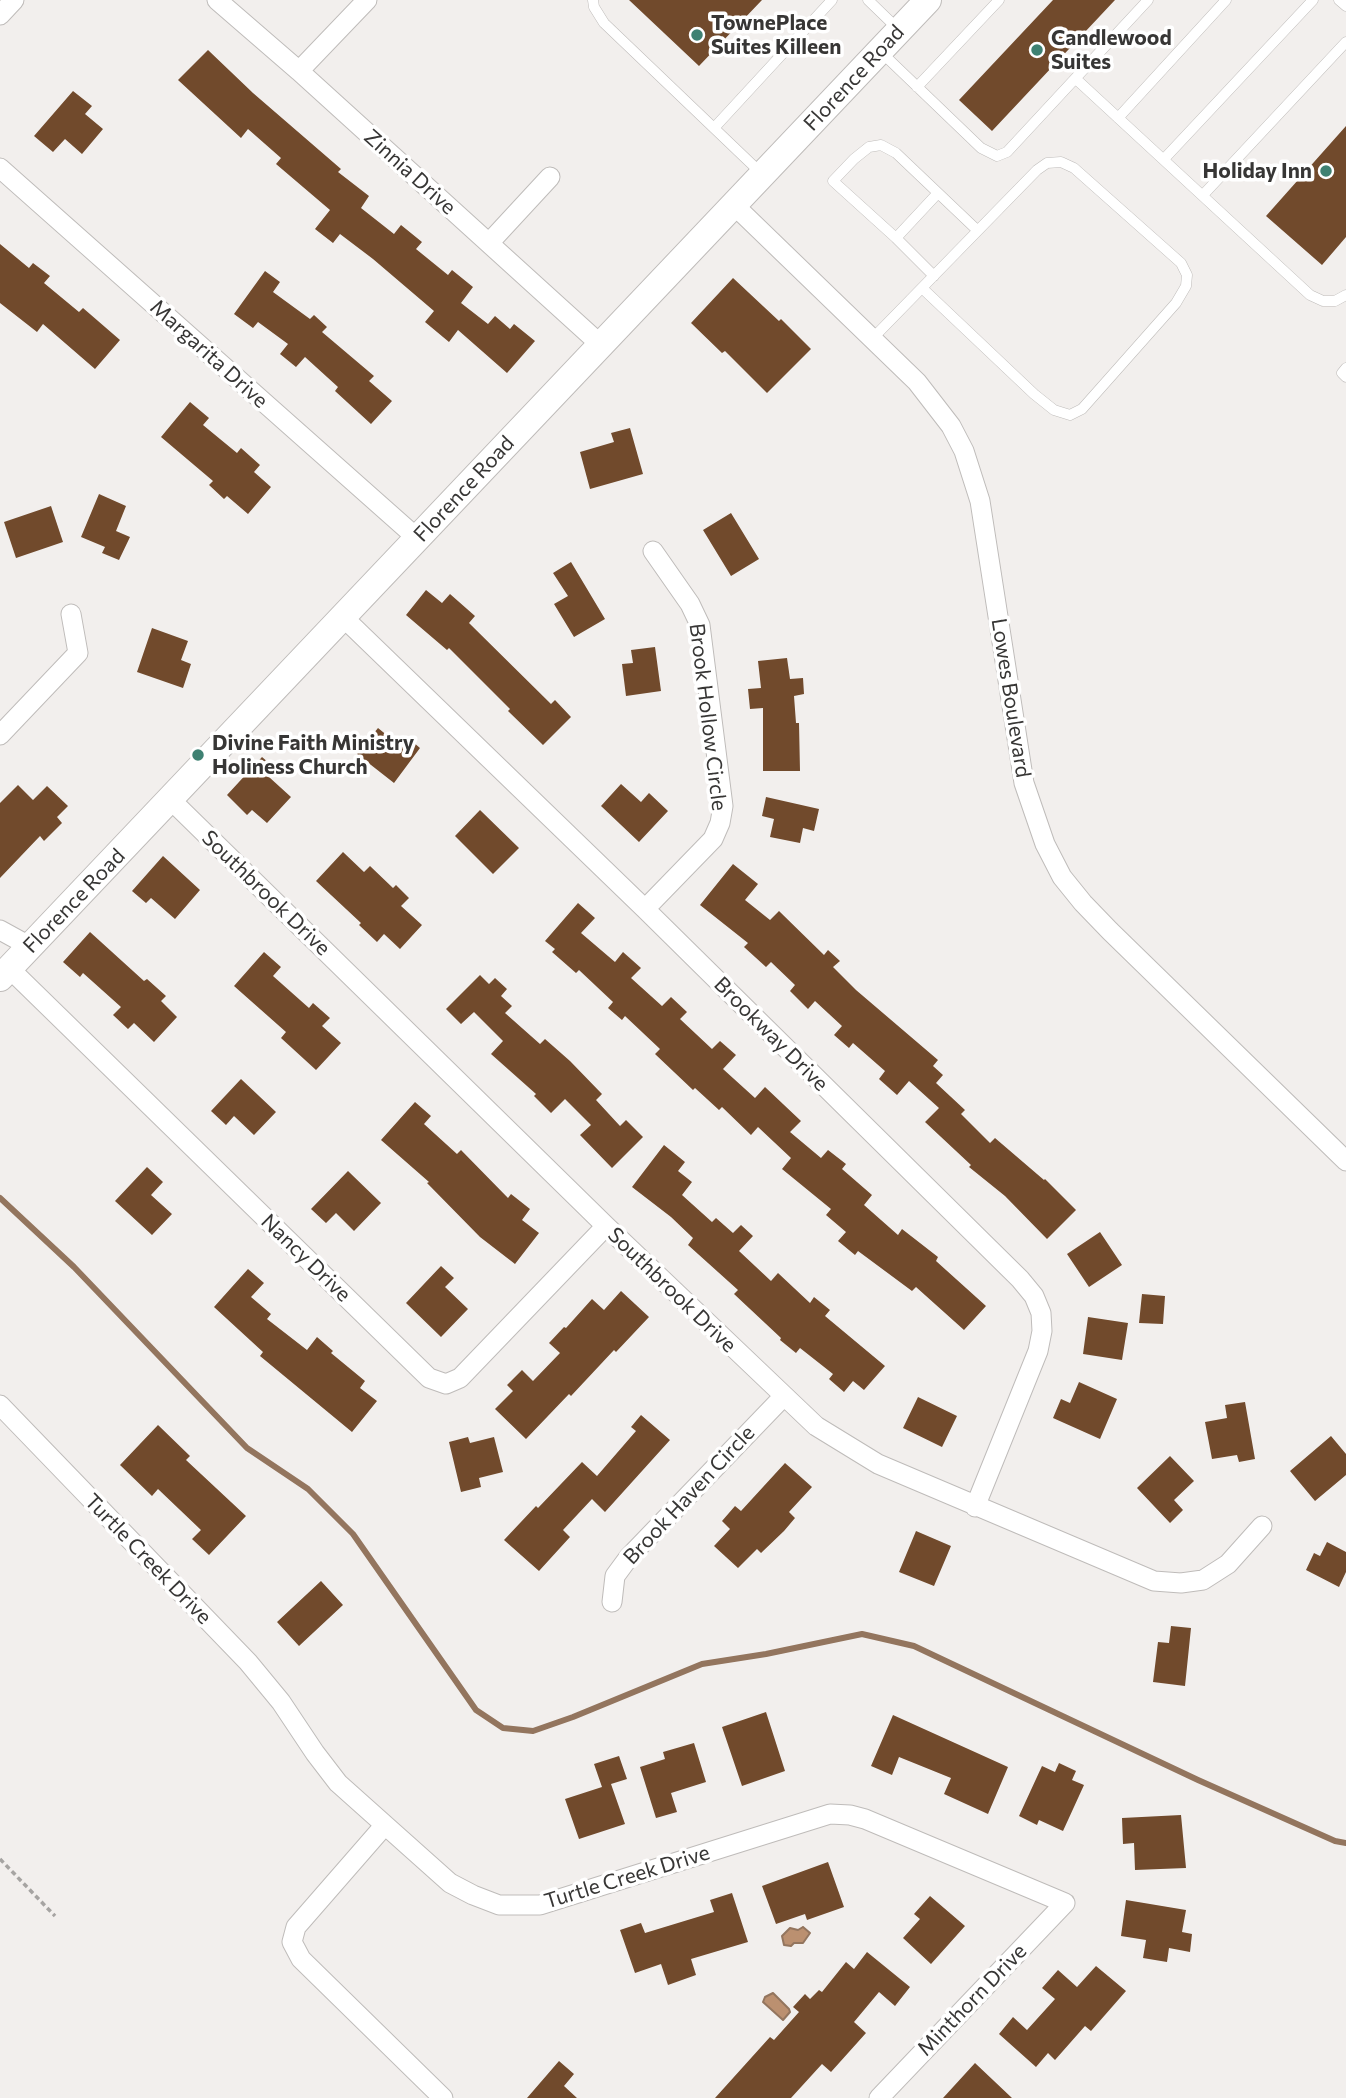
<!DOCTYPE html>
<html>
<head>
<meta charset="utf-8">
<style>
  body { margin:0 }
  canvas { display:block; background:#f2efed }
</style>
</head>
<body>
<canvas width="1346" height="2098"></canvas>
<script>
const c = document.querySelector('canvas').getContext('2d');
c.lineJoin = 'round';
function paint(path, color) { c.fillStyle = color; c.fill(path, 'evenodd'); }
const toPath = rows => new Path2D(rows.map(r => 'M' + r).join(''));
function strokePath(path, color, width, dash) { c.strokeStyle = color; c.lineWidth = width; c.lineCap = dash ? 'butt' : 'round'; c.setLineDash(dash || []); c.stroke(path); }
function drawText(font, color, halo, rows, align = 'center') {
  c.font = font + ' Commissioner,sans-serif'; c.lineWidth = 7; c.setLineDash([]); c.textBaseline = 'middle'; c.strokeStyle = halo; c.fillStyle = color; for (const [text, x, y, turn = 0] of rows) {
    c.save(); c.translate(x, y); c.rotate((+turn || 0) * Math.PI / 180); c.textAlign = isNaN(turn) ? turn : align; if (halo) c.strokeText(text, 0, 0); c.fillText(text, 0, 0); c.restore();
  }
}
const water = toPath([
  [803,1927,810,1933,803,1943,794,1943,791,1946,784,1945,782,1936,790,1928,798,1930,803,1927],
  [773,1993,789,2009,790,2012,783,2020,763,2002,765,1997,773,1993]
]);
paint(water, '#bb9070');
strokePath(water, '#93755e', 2);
strokePath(toPath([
  [0,1198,74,1267,247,1448,308,1489,353,1534,476,1710,503,1728,533,1731,573,1717,702,1664,766,1654,862,1634,914,1646,1198,1780,1335,1841,1346,1843]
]), '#93755e', 6);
paint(toPath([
  [629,0,762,0,699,66],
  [1053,0,1115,0,992,131,959,100],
  [208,50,253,93,341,169,338,172,369,196,361,208,394,234,401,225,422,242,416,249,448,275,452,270,473,287,461,303,488,324,495,316,510,329,514,324,535,341,507,373,458,330,449,342,425,322,434,311,373,259,340,234,333,243,315,229,330,210,276,164,281,158,248,129,241,138,178,80],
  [73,91,92,106,85,114,103,129,82,154,65,139,53,152,34,136],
  [1346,126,1346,237,1322,265,1266,216],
  [0,244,29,268,33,263,50,276,44,283,79,312,83,308,120,340,95,369,43,324,37,332,0,303],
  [265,271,280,282,273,292,310,319,314,315,327,327,322,332,374,376,369,381,392,401,371,424,335,391,338,387,305,357,296,367,280,354,288,344,258,322,253,328,234,314],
  [733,278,779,321,781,319,811,349,767,393,725,351,722,353,691,323],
  [190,402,209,418,203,425,237,453,241,448,260,465,254,472,271,487,248,514,227,496,224,499,209,485,213,481,161,437],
  [630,428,643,474,590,489,580,452,614,442,611,433],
  [99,494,126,506,116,531,130,537,119,560,102,553,105,547,81,537],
  [51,506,63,542,16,558,4,522],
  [731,513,759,559,731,576,703,530],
  [571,562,605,619,574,637,554,604,568,596,553,573],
  [426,590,442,603,450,594,475,616,469,623,551,704,555,700,571,717,543,745,508,711,510,709,449,648,447,650,406,615],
  [152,628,188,641,181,660,191,664,183,688,137,672],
  [655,647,661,691,626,696,622,664,633,663,631,650],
  [787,658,790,679,803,678,804,694,794,696,796,723,799,723,800,771,763,771,763,708,750,709,748,689,761,688,758,661],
  [378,728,399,745,406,736,420,748,394,783,357,754],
  [262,757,276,769,269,777,291,797,267,823,252,810,247,815,227,795],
  [621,784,641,802,649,793,668,811,639,842,601,806],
  [18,785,33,800,47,786,68,806,57,817,62,823,44,841,40,836,0,878,0,803],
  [766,797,819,809,814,831,803,828,800,843,770,837,774,819,762,816],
  [480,810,519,848,493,874,455,836],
  [343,852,364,872,370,866,393,888,396,885,409,898,401,906,422,925,400,949,384,934,377,942,359,925,361,923,316,881],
  [163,856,200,890,175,919,151,898,146,903,132,891],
  [733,864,758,884,745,900,770,920,779,911,824,955,828,950,840,961,833,967,856,990,938,1060,933,1066,943,1075,936,1083,965,1110,961,1114,990,1143,995,1138,1044,1180,1045,1179,1076,1210,1047,1239,1005,1196,969,1167,971,1165,925,1122,939,1108,909,1081,897,1095,879,1079,885,1071,853,1043,849,1048,834,1035,842,1026,815,1001,808,1009,790,991,795,985,771,962,766,967,744,947,748,943,700,905],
  [578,903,595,918,581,933,615,962,623,952,641,968,631,978,662,1006,671,997,687,1012,680,1019,712,1049,720,1041,736,1055,723,1069,755,1098,765,1087,801,1121,790,1132,821,1158,828,1150,846,1164,842,1169,872,1195,864,1205,898,1235,902,1229,938,1257,936,1261,986,1306,964,1330,916,1287,912,1291,858,1251,855,1255,838,1241,846,1232,826,1215,831,1209,782,1169,791,1158,758,1127,751,1135,722,1107,719,1110,695,1088,693,1090,655,1054,660,1049,625,1016,622,1020,608,1008,613,1002,579,970,576,973,552,952,555,949,545,941],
  [90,932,144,981,147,979,166,996,161,1001,177,1017,154,1042,134,1023,128,1029,113,1015,121,1007,83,973,80,977,63,962],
  [264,952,281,967,273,976,309,1008,313,1003,330,1018,322,1026,341,1043,316,1070,281,1038,286,1032,234,986],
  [480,975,489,984,495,978,507,989,501,996,512,1006,505,1013,540,1044,545,1039,570,1061,602,1094,596,1100,620,1126,626,1120,643,1137,612,1168,580,1135,591,1125,565,1099,551,1113,534,1096,536,1094,491,1054,503,1041,474,1012,461,1024,446,1009],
  [241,1079,276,1112,254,1135,234,1116,226,1125,211,1111],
  [415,1102,431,1116,424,1124,457,1154,461,1150,508,1198,511,1194,530,1209,522,1220,539,1233,515,1264,480,1237,427,1183,429,1182,381,1140],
  [664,1145,685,1162,678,1171,692,1182,682,1195,712,1222,716,1218,733,1233,741,1225,753,1236,739,1251,771,1281,778,1273,810,1303,814,1297,830,1310,825,1316,885,1366,864,1390,853,1381,844,1392,829,1379,833,1374,800,1348,796,1353,780,1340,781,1338,734,1294,738,1290,688,1245,693,1238,671,1217,632,1187],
  [147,1167,163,1182,151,1195,172,1214,152,1235,115,1201],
  [348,1171,381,1203,354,1231,336,1213,326,1223,311,1209],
  [1100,1232,1122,1265,1089,1287,1067,1254],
  [441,1266,454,1278,445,1287,468,1309,441,1337,406,1303],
  [248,1269,264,1283,251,1297,271,1314,267,1319,307,1350,317,1337,333,1351,331,1353,365,1381,360,1388,377,1401,352,1432,260,1356,263,1352,214,1307],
  [621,1291,649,1317,616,1352,614,1350,571,1396,569,1394,526,1439,495,1409,513,1391,507,1385,522,1370,533,1381,560,1353,549,1343,564,1327,566,1328,592,1299,604,1310],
  [1142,1294,1165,1296,1163,1324,1139,1323],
  [1088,1317,1128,1323,1122,1360,1083,1354],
  [1079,1382,1117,1399,1100,1439,1053,1418,1061,1399,1070,1403],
  [918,1397,957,1416,942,1447,903,1428],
  [1245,1402,1255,1459,1239,1462,1237,1455,1212,1459,1205,1422,1227,1418,1225,1405],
  [641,1415,670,1440,605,1512,592,1499,563,1530,570,1537,539,1571,504,1540,536,1506,538,1508,582,1462,597,1476,636,1431,631,1427],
  [158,1425,190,1456,186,1460,246,1516,209,1555,192,1539,201,1530,158,1489,152,1496,120,1465],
  [1331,1436,1346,1454,1346,1475,1315,1501,1290,1471],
  [468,1437,470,1443,494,1437,503,1472,479,1478,481,1487,461,1492,449,1442],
  [1170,1456,1194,1481,1174,1500,1183,1510,1170,1523,1137,1488],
  [785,1463,812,1487,789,1512,795,1518,784,1531,761,1553,757,1549,738,1568,714,1546,730,1529,722,1521,735,1506,741,1511],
  [916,1531,951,1546,934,1586,899,1572],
  [1327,1542,1346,1552,1346,1572,1339,1587,1306,1570,1314,1553,1320,1556],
  [321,1581,343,1605,299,1646,277,1622],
  [1171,1626,1191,1628,1185,1686,1153,1682,1158,1642,1169,1643],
  [766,1712,785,1771,742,1786,722,1727],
  [893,1715,1008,1767,988,1814,944,1794,951,1778,899,1757,892,1775,871,1766],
  [694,1743,706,1782,671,1793,677,1812,656,1818,640,1767,665,1759,663,1752],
  [619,1756,627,1779,611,1784,625,1824,579,1839,565,1799,602,1787,594,1764],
  [1059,1763,1076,1771,1072,1780,1084,1785,1063,1831,1039,1820,1037,1825,1019,1816,1042,1766,1055,1772],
  [1181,1815,1186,1868,1135,1870,1134,1843,1123,1844,1122,1818],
  [828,1862,844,1907,807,1920,805,1914,776,1924,762,1886],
  [732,1893,748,1942,691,1959,696,1975,668,1985,661,1964,635,1973,620,1930,641,1923,645,1933,714,1912,710,1900],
  [930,1896,965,1926,931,1964,903,1938,920,1919,914,1914],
  [1126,1900,1186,1910,1182,1932,1192,1934,1190,1952,1169,1948,1167,1962,1143,1958,1146,1940,1121,1936],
  [867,1952,910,1987,895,2006,879,1992,854,2022,866,2033,831,2072,822,2064,791,2098,715,2098,770,2037,774,2040,799,2012,793,2007,805,1994,810,1999,819,1990,822,1992,846,1962,854,1969],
  [1096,1966,1126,1991,1091,2031,1085,2026,1055,2060,1048,2053,1036,2067,999,2034,1013,2017,1027,2030,1055,1999,1042,1988,1058,1970,1077,1987],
  [559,2061,574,2074,564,2086,577,2098,527,2098],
  [975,2063,1012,2098,943,2098]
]), '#714a2c');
const lane = toPath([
  [593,0,594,7,604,23,762,174],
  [868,0,899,30],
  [1339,0,1346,6],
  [880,51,981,148,997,156,1007,152,1148,0],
  [1076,79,1310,295,1323,301,1335,301,1346,295],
  [917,87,999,0],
  [1118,118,1226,0],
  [714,128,832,0],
  [1164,159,1313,0],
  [1203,195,1346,42],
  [896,238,937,194],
  [934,276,896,238,833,181,854,159,869,147,881,145,896,153,977,230],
  [872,339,1037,170,1047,163,1061,162,1074,168,1181,263,1187,275,1186,286,1176,303,1082,409,1070,415,1054,410,1034,394,922,288],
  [1346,368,1342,373,1346,377]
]);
const street = toPath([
  [217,0,299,71,601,345],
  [0,15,14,0],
  [299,71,367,0],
  [0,168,418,539],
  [734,205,917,382,951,426,964,451,980,501,1024,783,1045,844,1062,877,1083,903,1110,931,1346,1161],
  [489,243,550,177],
  [344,618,645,909,1020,1279,1034,1296,1041,1313,1042,1331,1038,1351,975,1507],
  [0,735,78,653,71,614],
  [171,800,606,1226,816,1426,878,1464,1154,1581,1181,1583,1203,1580,1228,1564,1262,1526],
  [645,909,713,839,720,823,723,806,700,625,690,604,653,551],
  [0,930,31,947],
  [9,968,429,1378,446,1384,460,1378,606,1226],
  [0,1405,248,1662,281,1702,315,1753,338,1783,450,1883,473,1895,499,1905,540,1905,830,1814,850,1815,865,1819,1065,1903,879,2098],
  [612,1602,615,1576,629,1557,783,1397],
  [384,1826,296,1927,292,1942,301,1959,443,2098]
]);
const secondary = toPath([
  [0,978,928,0]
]);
strokePath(lane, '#bfbcba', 11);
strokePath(street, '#bfbcba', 21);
strokePath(secondary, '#bfbcba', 28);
strokePath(toPath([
  [0,1859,55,1916]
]), '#a6a4a2', 3.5, [5, 3.5]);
strokePath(lane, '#fff', 10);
strokePath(street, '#fff', 19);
strokePath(secondary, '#fff', 26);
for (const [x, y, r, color] of [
  [697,35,7,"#3e8172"],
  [1037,50,7,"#3e8172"],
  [1326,171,7,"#3e8172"],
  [198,755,7,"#3e8172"]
]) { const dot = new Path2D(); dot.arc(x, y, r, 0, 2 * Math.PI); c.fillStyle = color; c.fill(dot); strokePath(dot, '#fff', 2.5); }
drawText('bold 21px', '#373635', '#fff', [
  ["TownePlace",711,23],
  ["Suites Killeen",711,47],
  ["Candlewood",1051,38],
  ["Suites",1051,62],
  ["Holiday Inn",1312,171,"right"],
  ["Divine Faith Ministry",212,743],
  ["Holiness Church",212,767]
], 'left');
drawText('21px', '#373635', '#fff', [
  ["Florence Road",854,78,-47],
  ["Zinnia Drive",410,172,42],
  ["Margarita Drive",209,354,42],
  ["Florence Road",464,489,-47],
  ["Lowes Boulevard",1011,698,81],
  ["Brook Hollow Circle",708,717,83],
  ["Southbrook Drive",266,893,44],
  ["Florence Road",74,901,-46],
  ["Brookway Drive",771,1034,45],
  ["Nancy Drive",306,1258,44],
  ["Southbrook Drive",672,1290,44],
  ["Brook Haven Circle",689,1495,-47],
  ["Turtle Creek Drive",148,1559,46],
  ["Turtle Creek Drive",627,1877,-17],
  ["Minthorn Drive",972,2000,-46]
]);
</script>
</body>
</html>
